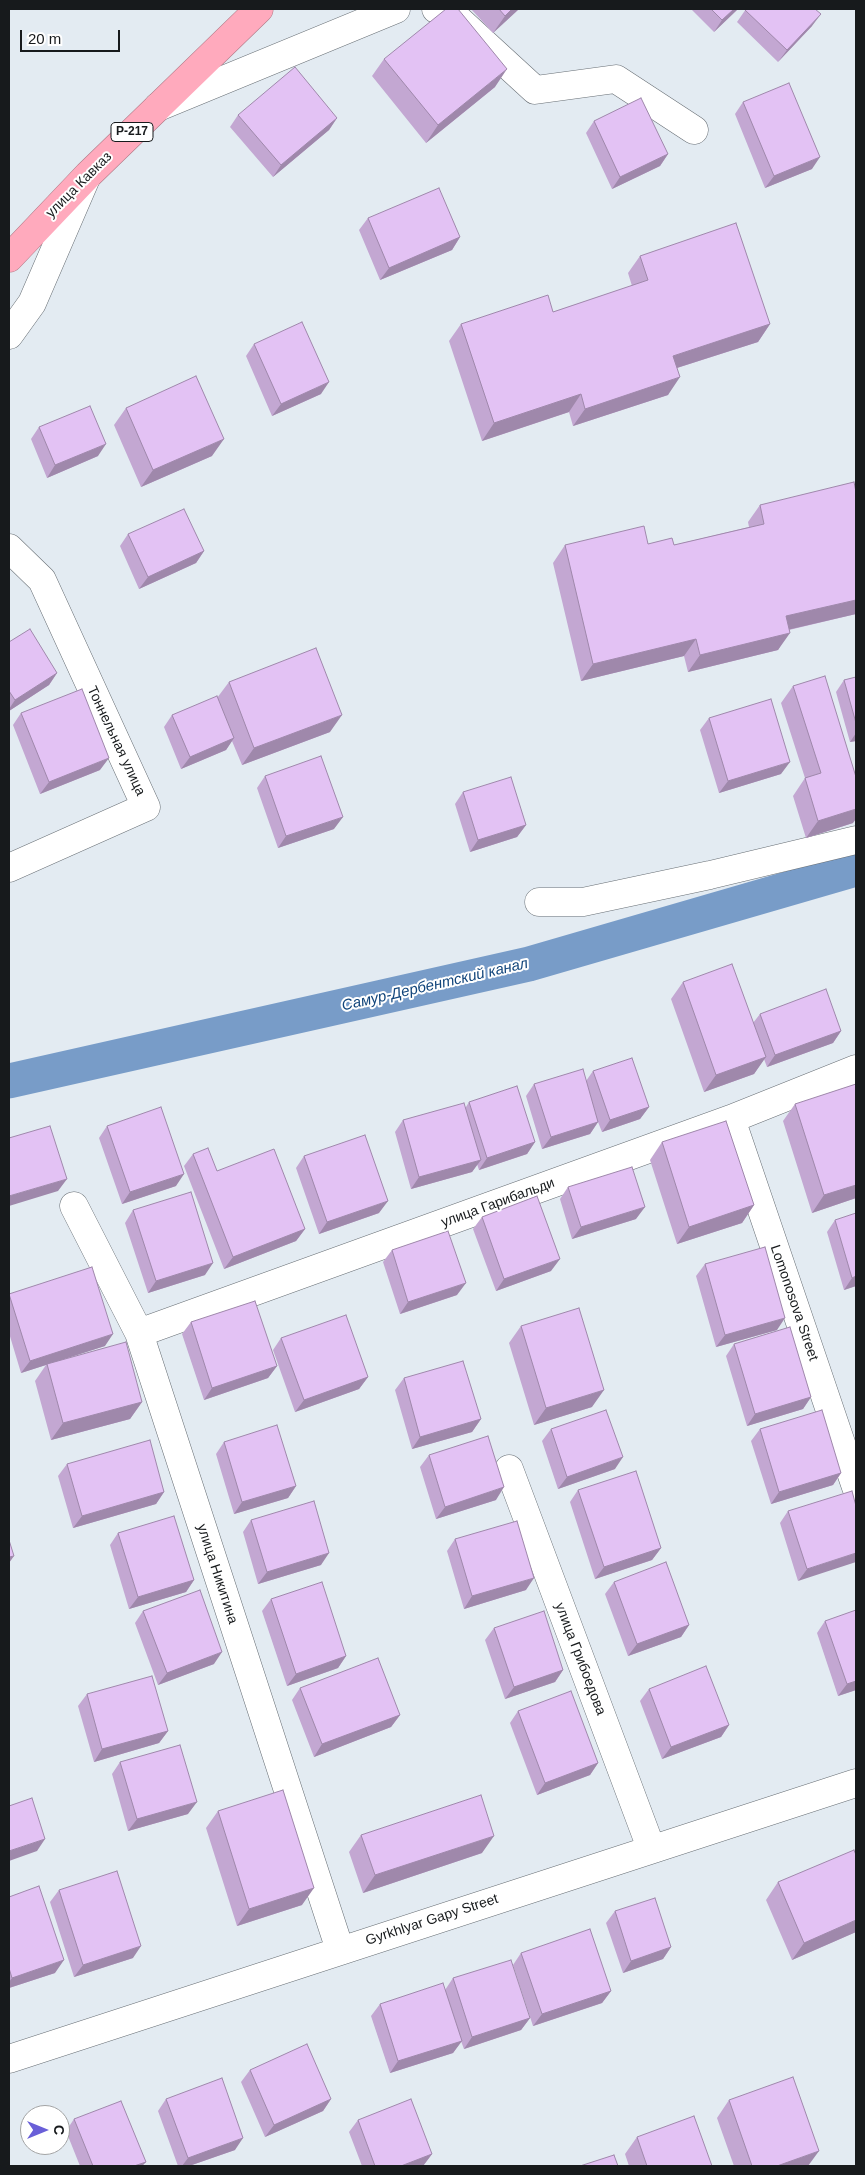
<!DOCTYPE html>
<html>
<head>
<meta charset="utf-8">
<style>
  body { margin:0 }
  #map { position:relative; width:865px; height:2175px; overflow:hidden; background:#e3ebf2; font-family:Arial,sans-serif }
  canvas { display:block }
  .frame { position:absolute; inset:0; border:10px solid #171a1c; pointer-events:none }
  .north { position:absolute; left:20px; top:2105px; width:50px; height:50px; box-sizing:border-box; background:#fff; border:1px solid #a2a3a4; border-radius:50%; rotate:90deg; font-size:14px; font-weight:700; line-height:20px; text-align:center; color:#171a1c }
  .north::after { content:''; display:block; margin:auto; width:18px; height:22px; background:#695fd8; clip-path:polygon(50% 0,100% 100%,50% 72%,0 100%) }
  .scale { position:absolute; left:20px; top:30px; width:100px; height:22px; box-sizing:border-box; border:2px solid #171a1c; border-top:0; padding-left:6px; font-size:15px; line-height:18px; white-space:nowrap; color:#171a1c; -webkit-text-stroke:4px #fff; paint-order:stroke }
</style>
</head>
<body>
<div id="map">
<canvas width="865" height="2175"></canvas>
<div class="frame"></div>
<div class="north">С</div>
<div class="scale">20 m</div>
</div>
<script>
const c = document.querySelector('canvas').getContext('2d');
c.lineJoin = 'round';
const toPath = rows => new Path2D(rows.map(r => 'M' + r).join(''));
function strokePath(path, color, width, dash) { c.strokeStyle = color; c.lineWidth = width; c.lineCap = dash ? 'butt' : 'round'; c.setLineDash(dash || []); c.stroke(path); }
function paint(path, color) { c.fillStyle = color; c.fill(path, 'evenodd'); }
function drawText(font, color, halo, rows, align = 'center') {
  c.font = font + ' Arial,sans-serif'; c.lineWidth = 4; c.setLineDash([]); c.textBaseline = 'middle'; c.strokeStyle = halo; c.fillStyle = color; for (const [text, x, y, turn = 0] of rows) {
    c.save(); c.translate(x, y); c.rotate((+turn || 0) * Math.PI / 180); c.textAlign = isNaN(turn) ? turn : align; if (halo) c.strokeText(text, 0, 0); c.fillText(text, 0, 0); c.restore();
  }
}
strokePath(toPath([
  [9,1081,529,964,856,869]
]), '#789cc8', 35);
const minor = toPath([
  [436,9,450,12,535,90,616,79,694,130],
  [158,107,396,9],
  [9,335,32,303,86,178],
  [9,548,42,580,146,807,9,868],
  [539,902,583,902,710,875,856,840],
  [731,1119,856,1487],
  [74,1206,139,1333,340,1950],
  [139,1333,731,1119,856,1069],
  [509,1469,651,1848],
  [9,2059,856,1783]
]);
const highway = toPath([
  [9,258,88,175,259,9]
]);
strokePath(minor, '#686f75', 29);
strokePath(highway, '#ae7885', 29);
strokePath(minor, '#fff', 28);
strokePath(highway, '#ffaabd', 28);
paint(toPath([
  [471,9,519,9,493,33],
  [691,9,738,9,714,32],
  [746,9,812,26,778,62,737,22],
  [384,59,495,87,426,143,372,76],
  [743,102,812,169,765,188,735,114],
  [238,115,337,118,329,130,273,177,230,127],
  [594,121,668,154,660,166,612,189,586,133],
  [368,218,460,237,452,250,380,280,359,230],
  [640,256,770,324,758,342,677,368,668,395,573,426,569,412,482,441,449,341,461,324,553,312,632,286,628,273],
  [254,344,321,394,272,416,246,356],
  [126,408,212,456,141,487,114,425],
  [39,427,98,456,47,478,31,439],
  [856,492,856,614,789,630,778,650,688,672,684,656,581,681,553,563,565,545,648,544,674,545,749,527,748,522,760,505],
  [128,534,204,551,196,563,139,589,120,546],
  [9,642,57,673,49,685,9,711],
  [856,677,856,741,850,742,836,692,844,680],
  [229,682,330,732,242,765,232,741,226,750,181,769,164,727,172,715,217,698],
  [793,686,853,823,806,838,793,796,805,778,781,703],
  [21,713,100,770,40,794,13,725],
  [709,718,781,774,719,793,700,730],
  [265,776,334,829,278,848,257,788],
  [463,792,526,825,517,837,470,852,455,804],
  [683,982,753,1023,760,1014,841,1031,833,1043,767,1067,764,1059,754,1074,704,1092,671,999],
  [593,1071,649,1107,640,1119,602,1132,598,1122,590,1134,542,1149,526,1096,534,1084,586,1081],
  [469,1102,535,1142,527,1154,479,1170,477,1164,472,1172,411,1189,395,1132,403,1120,466,1107],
  [795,1104,856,1198,812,1213,783,1121],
  [107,1126,176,1186,122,1204,99,1138],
  [662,1142,754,1205,742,1223,677,1244,650,1160],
  [193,1154,217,1171,305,1229,296,1241,224,1269,184,1166],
  [304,1156,379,1213,319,1234,296,1168],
  [568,1187,636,1219,572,1239,560,1199],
  [133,1210,205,1275,148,1293,125,1223],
  [482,1217,551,1271,496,1291,473,1229],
  [835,1220,856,1286,844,1290,827,1232],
  [392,1250,457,1295,400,1314,383,1262],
  [705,1264,777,1330,716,1347,696,1276],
  [9,1294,105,1346,64,1359,142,1402,130,1419,51,1440,35,1381,46,1365,21,1373,9,1333],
  [191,1322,277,1366,268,1378,204,1400,182,1334],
  [521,1326,592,1407,534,1425,509,1343],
  [281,1338,368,1377,359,1389,295,1412,273,1350],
  [734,1344,811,1397,803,1409,747,1426,726,1356],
  [404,1378,481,1419,472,1432,412,1449,395,1390],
  [551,1429,615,1469,558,1489,542,1441],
  [760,1429,841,1473,833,1485,771,1504,751,1441],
  [224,1442,296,1486,288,1498,234,1514,216,1454],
  [429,1455,496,1500,436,1519,420,1467],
  [67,1464,164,1492,156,1504,73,1528,58,1476],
  [578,1490,661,1548,652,1560,595,1579,570,1502],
  [856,1506,798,1581,780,1523,788,1511],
  [251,1520,321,1565,258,1584,243,1532],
  [118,1533,194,1580,186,1592,129,1609,110,1545],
  [455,1539,526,1590,464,1609,447,1551],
  [614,1582,689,1625,681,1637,628,1656,605,1594],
  [271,1599,346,1656,338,1668,287,1686,262,1611],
  [143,1611,214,1664,158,1685,135,1623],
  [825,1621,856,1690,838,1696,817,1633],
  [494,1628,563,1670,555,1682,505,1699,485,1640],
  [300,1688,400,1715,391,1727,314,1757,292,1700],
  [649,1689,729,1725,721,1737,662,1759,640,1701],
  [87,1694,168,1731,159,1743,94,1762,78,1706],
  [518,1711,598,1763,590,1775,537,1795,510,1723],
  [120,1762,188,1814,128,1831,112,1774],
  [218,1811,302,1905,237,1926,206,1828],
  [361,1835,482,1853,363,1893,349,1852],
  [778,1882,856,1932,792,1960,766,1900],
  [59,1890,133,1958,74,1977,50,1902],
  [9,1897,55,1973,9,1988],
  [615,1911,671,1947,663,1959,623,1973,606,1923],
  [521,1953,611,1991,602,2003,533,2026,513,1965],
  [453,1978,530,2018,521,2030,464,2049,461,2041,453,2053,390,2073,371,2016,380,2004,445,1990],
  [250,2070,331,2099,323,2111,265,2137,241,2082],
  [166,2099,235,2150,189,2166,178,2166,158,2111],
  [729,2100,808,2166,734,2166,717,2118],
  [74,2119,146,2162,142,2166,80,2166,66,2131],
  [358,2120,432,2154,423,2166,362,2166,349,2132],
  [637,2137,712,2166,629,2166,625,2154]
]), '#c3a7d2');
paint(toPath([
  [512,9,519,9,493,33,505,16],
  [734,9,738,9,714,32,722,20],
  [821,14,812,26,778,62,787,50],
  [507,69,495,87,426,143,438,125],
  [337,118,329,130,273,177,281,165],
  [668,154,660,166,612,189,620,177],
  [820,157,812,169,765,188,774,176],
  [460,237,452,250,380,280,389,268],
  [770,324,758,342,661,373,673,356],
  [680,377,668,395,573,426,585,409],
  [329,382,321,394,272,416,281,404],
  [581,394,569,412,482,441,494,423],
  [224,439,212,456,141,487,153,470],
  [106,444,98,456,47,478,55,465],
  [204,551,196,563,139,589,148,577],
  [856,600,856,614,774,633,786,616],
  [790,633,778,650,688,672,700,655],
  [696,639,684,656,581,681,593,664],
  [57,673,49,685,9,711,9,709,15,700],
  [342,715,330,732,242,765,254,748],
  [856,733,856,741,850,742],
  [234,738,226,750,181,769,190,757],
  [109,758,100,770,40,794,49,782],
  [790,762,781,774,719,793,728,781],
  [856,809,856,819,853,823,806,838,818,821],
  [343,817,334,829,278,848,286,836],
  [526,825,517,837,470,852,478,840],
  [841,1031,833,1043,767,1067,775,1055],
  [766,1057,754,1074,704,1092,716,1075],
  [649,1107,640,1119,602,1132,610,1120],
  [598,1122,590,1134,542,1149,551,1137],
  [535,1142,527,1154,479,1170,487,1158],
  [481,1160,472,1172,411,1189,419,1177],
  [184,1174,176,1186,122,1204,130,1192],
  [67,1179,58,1191,9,1206,9,1196],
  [856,1185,856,1198,812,1213,824,1195],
  [388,1201,379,1213,319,1234,327,1222],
  [754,1205,742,1223,677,1244,689,1227],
  [645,1207,636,1219,572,1239,581,1227],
  [305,1229,296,1241,224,1269,233,1257],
  [560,1259,551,1271,496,1291,504,1279],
  [213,1263,205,1275,148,1293,156,1281],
  [856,1276,856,1286,844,1290,852,1278],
  [466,1283,457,1295,400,1314,408,1302],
  [785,1318,777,1330,716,1347,725,1335],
  [113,1334,105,1346,21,1373,30,1361],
  [277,1366,268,1378,204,1400,212,1388],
  [368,1377,359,1389,295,1412,304,1400],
  [604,1390,592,1407,534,1425,546,1408],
  [811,1397,803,1409,747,1426,755,1414],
  [142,1402,130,1419,51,1440,63,1423],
  [481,1419,472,1432,412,1449,420,1437],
  [623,1457,615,1469,558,1489,567,1477],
  [841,1473,833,1485,771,1504,779,1492],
  [296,1486,288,1498,234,1514,242,1502],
  [504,1487,496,1500,436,1519,445,1507],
  [164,1492,156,1504,73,1528,82,1516],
  [661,1548,652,1560,595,1579,604,1567],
  [329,1553,321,1565,258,1584,267,1572],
  [856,1553,856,1562,798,1581,807,1569],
  [14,1556,9,1563,9,1557],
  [534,1578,526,1590,464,1609,472,1596],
  [194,1580,186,1592,129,1609,138,1597],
  [689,1625,681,1637,628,1656,637,1644],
  [222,1652,214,1664,158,1685,167,1673],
  [346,1656,338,1668,287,1686,296,1674],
  [563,1670,555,1682,505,1699,514,1687],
  [856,1681,856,1690,838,1696,847,1684],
  [400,1715,391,1727,314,1757,322,1744],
  [729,1725,721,1737,662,1759,671,1747],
  [168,1731,159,1743,94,1762,102,1749],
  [598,1763,590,1775,537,1795,545,1783],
  [197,1802,188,1814,128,1831,137,1819],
  [494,1836,482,1853,363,1893,375,1875],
  [45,1839,37,1851,9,1861,9,1851],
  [314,1888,302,1905,237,1926,249,1909],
  [856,1920,856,1932,792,1960,804,1943],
  [141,1946,133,1958,74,1977,83,1965],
  [671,1947,663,1959,623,1973,631,1961],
  [64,1960,55,1973,9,1988,9,1982,12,1978],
  [611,1991,602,2003,533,2026,542,2014],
  [530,2018,521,2030,464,2049,472,2037],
  [462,2041,453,2053,390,2073,398,2061],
  [331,2099,323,2111,265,2137,274,2125],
  [243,2138,235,2150,189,2166,182,2166,188,2158],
  [819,2151,808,2166,777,2166],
  [432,2154,423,2166,401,2166],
  [146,2162,142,2166,134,2166]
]), '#9f88ab');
const building = toPath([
  [446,9,458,9,507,69,438,125,384,59,446,9],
  [499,9,512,9,505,16,499,9],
  [711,9,734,9,722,20,711,9],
  [746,9,815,9,821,14,787,50,745,10,746,9],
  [295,67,337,118,281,165,238,115,295,67],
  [789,83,820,157,774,176,743,102,789,83],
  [641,98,668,154,620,177,594,121,641,98],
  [439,188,460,237,389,268,368,218,439,188],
  [736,223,770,324,673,356,680,377,585,409,581,394,494,423,461,324,548,295,553,312,648,280,640,256,736,223],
  [302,322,329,382,281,404,254,344,302,322],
  [196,376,224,439,153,470,126,408,196,376],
  [90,406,106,444,55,465,39,427,90,406],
  [854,482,856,492,856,600,786,616,790,633,700,655,696,639,593,664,565,545,644,526,648,544,672,538,674,545,764,524,760,505,854,482],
  [184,509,204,551,148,577,128,534,184,509],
  [30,629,57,673,15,700,9,691,9,642,30,629],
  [316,648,342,715,254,748,229,682,316,648],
  [825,676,856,777,856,809,818,821,805,778,821,773,793,686,825,676],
  [856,677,856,723,844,680,856,677],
  [82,689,109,758,49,782,21,713,82,689],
  [217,696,234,738,190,757,172,715,217,696],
  [771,699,790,762,728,781,709,718,771,699],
  [321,756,343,817,286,836,265,776,321,756],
  [511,777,526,825,478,840,463,792,511,777],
  [732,964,766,1057,716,1075,683,982,732,964],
  [826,989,841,1031,775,1055,760,1014,826,989],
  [632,1058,649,1107,610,1120,593,1071,632,1058],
  [583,1069,598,1122,551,1137,534,1084,583,1069],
  [856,1084,856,1185,824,1195,795,1104,856,1084],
  [517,1086,535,1142,487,1158,469,1102,517,1086],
  [464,1103,481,1160,419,1177,403,1120,464,1103],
  [161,1107,184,1174,130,1192,107,1126,161,1107],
  [726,1121,754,1205,689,1227,662,1142,726,1121],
  [50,1126,67,1179,9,1196,9,1138,50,1126],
  [365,1135,388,1201,327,1222,304,1156,365,1135],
  [208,1148,217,1171,274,1149,305,1229,233,1257,193,1154,208,1148],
  [632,1167,645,1207,581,1227,568,1187,632,1167],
  [191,1192,213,1263,156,1281,133,1210,191,1192],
  [537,1196,560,1259,504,1279,482,1217,537,1196],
  [856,1213,856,1276,852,1278,835,1220,856,1213],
  [448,1231,466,1283,408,1302,392,1250,448,1231],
  [765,1247,785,1318,725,1335,705,1264,765,1247],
  [92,1267,113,1334,30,1361,9,1294,92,1267],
  [255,1301,277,1366,212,1388,191,1322,255,1301],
  [579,1308,604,1390,546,1408,521,1326,579,1308],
  [346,1315,368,1377,304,1400,281,1338,346,1315],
  [790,1327,811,1397,755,1414,734,1344,790,1327],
  [126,1342,142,1402,63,1423,47,1364,126,1342],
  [463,1361,481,1419,420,1437,404,1378,463,1361],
  [606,1410,623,1457,567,1477,551,1429,606,1410],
  [822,1410,841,1473,779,1492,760,1429,822,1410],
  [277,1425,296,1486,242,1502,224,1442,277,1425],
  [488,1436,504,1487,445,1507,429,1455,488,1436],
  [150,1440,164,1492,82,1516,67,1464,150,1440],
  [636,1471,661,1548,604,1567,578,1490,636,1471],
  [852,1491,856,1506,856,1553,807,1569,788,1511,852,1491],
  [314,1501,329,1553,267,1572,251,1520,314,1501],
  [174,1516,194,1580,138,1597,118,1533,174,1516],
  [517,1521,534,1578,472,1596,455,1539,517,1521],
  [9,1540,14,1556,9,1557,9,1540],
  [666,1562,689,1625,637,1644,614,1582,666,1562],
  [322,1582,346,1656,296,1674,271,1599,322,1582],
  [200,1590,222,1652,167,1673,143,1611,200,1590],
  [856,1610,856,1681,847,1684,825,1621,856,1610],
  [544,1611,563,1670,514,1687,494,1628,544,1611],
  [378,1658,400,1715,322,1744,300,1688,378,1658],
  [706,1666,729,1725,671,1747,649,1689,706,1666],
  [152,1676,168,1731,102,1749,87,1694,152,1676],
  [571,1691,598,1763,545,1783,518,1711,571,1691],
  [180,1745,197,1802,137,1819,120,1762,180,1745],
  [283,1790,314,1888,249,1909,218,1811,283,1790],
  [481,1795,494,1836,375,1875,361,1835,481,1795],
  [32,1798,45,1839,9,1851,9,1806,32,1798],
  [854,1850,856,1855,856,1920,804,1943,778,1882,854,1850],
  [117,1871,141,1946,83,1965,59,1890,117,1871],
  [39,1886,64,1960,12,1978,9,1968,9,1897,39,1886],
  [655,1898,671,1947,631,1961,615,1911,655,1898],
  [590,1929,611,1991,542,2014,521,1953,590,1929],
  [511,1960,530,2018,472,2037,453,1978,511,1960],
  [443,1983,462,2041,398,2061,380,2004,443,1983],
  [307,2044,331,2099,274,2125,250,2070,307,2044],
  [793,2077,819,2151,777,2166,752,2166,729,2100,793,2077],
  [222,2078,243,2138,188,2158,166,2099,222,2078],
  [411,2099,432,2154,401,2166,375,2166,358,2120,411,2099],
  [121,2101,146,2162,134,2166,93,2166,74,2119,121,2101],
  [694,2116,712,2166,647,2166,637,2137,694,2116],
  [614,2155,618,2166,580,2166,614,2155]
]);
paint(building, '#e3c2f4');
strokePath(building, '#9f88ab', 1);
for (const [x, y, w] of [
  [132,132,42]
]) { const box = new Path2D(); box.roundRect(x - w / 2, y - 9.5, w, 19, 4); c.fillStyle = '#fff'; c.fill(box); strokePath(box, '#171a1c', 1); }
drawText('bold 12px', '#171a1c', null, [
  ["Р-217",132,132]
]);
drawText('14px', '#171a1c', '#fff', [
  ["улица Кавказ",79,185,-45],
  ["Тоннельная улица",116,741,65],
  ["улица Гарибальди",498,1203,-20],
  ["Lomonosova Street",794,1303,71],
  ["улица Никитина",217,1574,72],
  ["улица Грибоедова",580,1659,69],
  ["Gyrkhlyar Gapy Street",432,1920,-18]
]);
drawText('italic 15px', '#11457b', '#fff', [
  ["Самур-Дербентский канал",435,985,-13]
]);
</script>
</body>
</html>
